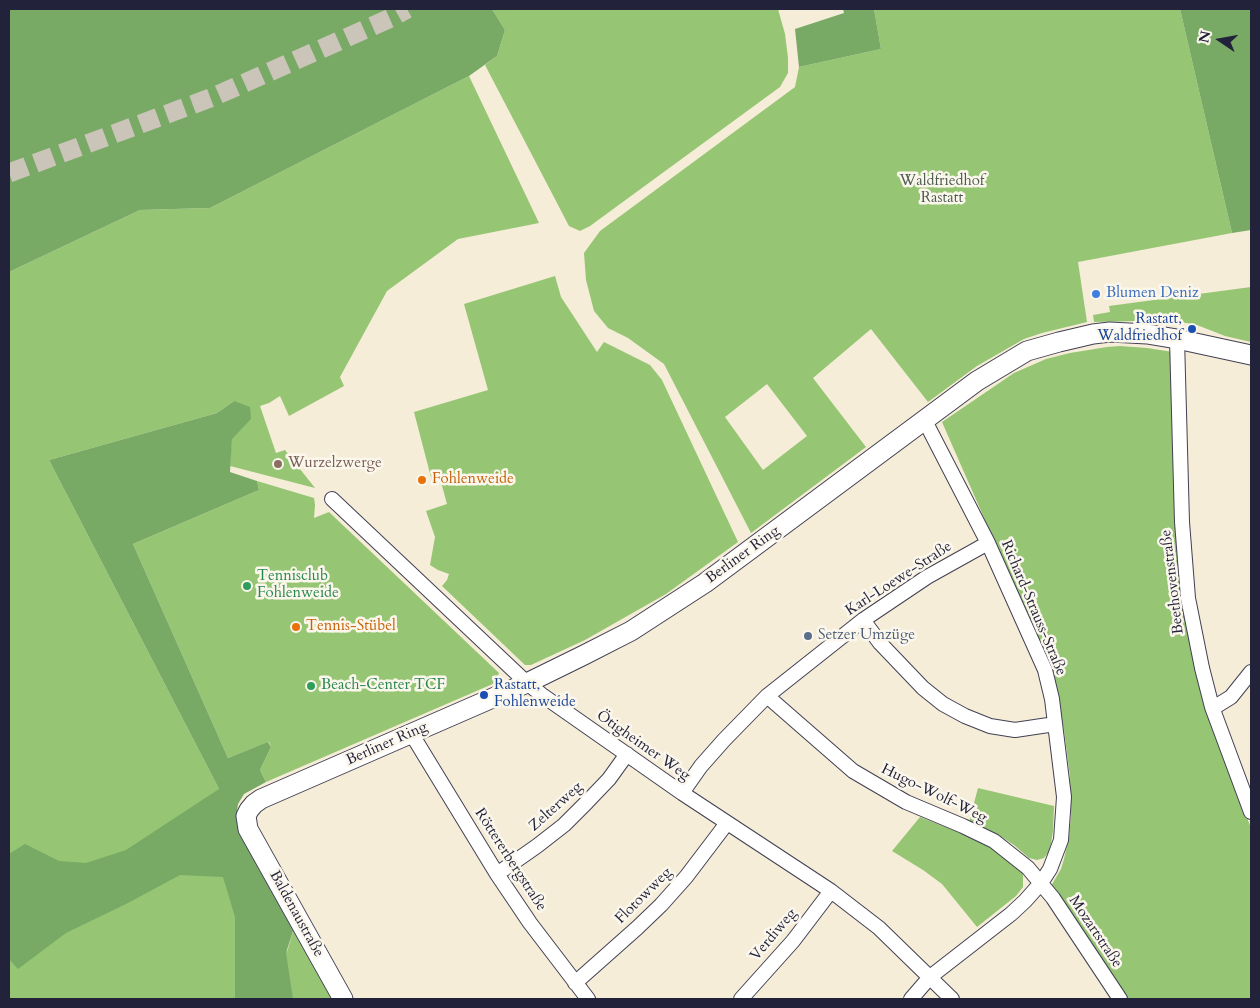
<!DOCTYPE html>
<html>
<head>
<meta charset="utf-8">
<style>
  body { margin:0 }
  #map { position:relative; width:1260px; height:1008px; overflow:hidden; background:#f5edd8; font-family:Cardo,serif }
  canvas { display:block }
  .frame { position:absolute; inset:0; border:10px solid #22223b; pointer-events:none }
  .north { position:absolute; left:1195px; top:15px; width:50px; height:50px; -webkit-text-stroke:4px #fbf7ec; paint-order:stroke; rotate:282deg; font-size:14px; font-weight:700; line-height:20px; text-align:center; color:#22223b }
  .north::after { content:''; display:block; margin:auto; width:18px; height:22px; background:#22223b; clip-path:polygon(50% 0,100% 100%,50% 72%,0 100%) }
</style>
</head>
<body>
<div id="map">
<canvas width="1260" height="1008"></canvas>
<div class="frame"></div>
<div class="north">N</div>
</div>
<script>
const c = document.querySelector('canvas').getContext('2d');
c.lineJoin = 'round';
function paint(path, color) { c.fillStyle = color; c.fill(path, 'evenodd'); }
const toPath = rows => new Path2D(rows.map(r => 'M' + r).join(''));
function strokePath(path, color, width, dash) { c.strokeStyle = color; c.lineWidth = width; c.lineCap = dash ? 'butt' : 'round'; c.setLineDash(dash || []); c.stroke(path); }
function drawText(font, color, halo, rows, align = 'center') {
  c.font = font + ' Cardo,serif'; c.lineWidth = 5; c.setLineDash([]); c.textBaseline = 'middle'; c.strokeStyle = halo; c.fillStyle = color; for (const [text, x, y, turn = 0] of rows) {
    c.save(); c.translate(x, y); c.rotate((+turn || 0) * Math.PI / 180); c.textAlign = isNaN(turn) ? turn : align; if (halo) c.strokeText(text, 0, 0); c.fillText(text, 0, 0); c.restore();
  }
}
paint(toPath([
  [492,9,778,9,785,34,788,58,788,73,780,87,590,226,580,231,569,226,485,65,497,56,505,30],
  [874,9,1180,9,1232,233,1078,262,1087,322,1042,333,1024,339,977,366,928,402,871,329,813,378,866,447,751,533,664,364,628,338,608,328,594,311,586,280,584,253,600,231,795,87,799,67,881,49],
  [767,384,807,436,763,470,725,417],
  [469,76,539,223,458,239,387,291,340,377,344,386,289,416,280,396,269,403,260,406,276,453,285,450,315,488,230,466,234,401,217,413,49,460,219,789,287,952,295,925,335,999,9,999,9,272,140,210,210,208],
  [555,276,561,297,597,352,604,342,650,365,662,380,738,542,666,594,585,640,531,665,525,665,442,586,447,580,449,574,438,570,430,565,435,537,426,511,447,504,441,482,433,485,414,412,488,390,464,304],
  [1251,287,1251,342,1225,336,1197,325,1181,322,1166,324,1139,321,1094,322,1093,315,1110,312,1109,306],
  [1120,346,1147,348,1173,352,1179,564,1209,719,1251,828,1251,999,1126,999,1051,886,1061,869,1064,859,1069,837,1071,816,1070,776,1064,730,1056,691,1047,661,1035,629,992,536,942,422,1014,373,1046,359,1070,353,1107,347],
  [257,481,314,498,315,505,314,518,329,512,499,673,495,683,266,782,260,770,271,747,269,742,228,758,133,544,259,490],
  [978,788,1054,806,1053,831,1050,850,1044,858,1037,860,1029,858,1014,845,997,834,969,822],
  [920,817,973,838,991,848,1023,873,1023,887,1016,896,977,927,942,884,923,870,892,851]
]), '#96c574');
paint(toPath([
  [9,9,492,9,505,30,497,56,469,76,210,208,140,210,9,272],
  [843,9,874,9,881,49,799,67,795,29,844,13],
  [1180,9,1251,9,1251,230,1232,233],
  [234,401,250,407,251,419,232,439,230,472,257,481,259,490,133,544,228,758,268,742,271,747,260,770,266,782,244,794,238,804,236,820,295,925,286,953,293,999,235,999,235,917,223,877,180,875,126,904,66,933,18,969,9,959,9,854,25,844,59,861,86,863,126,850,219,789,49,460,217,413]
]), '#78aa66');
strokePath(toPath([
  [9,173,213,97,393,17,407,9]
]), '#cbc4b9', 19, [19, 9]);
const street = toPath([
  [1177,339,1182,522,1188,598,1202,668,1212,707,1251,812],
  [332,499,527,683,542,695,682,793,831,891,879,928,952,999],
  [863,620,880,643,923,688,943,704,965,716,990,726,1015,730,1055,724],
  [767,696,853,771,906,802,963,826,994,841,1028,868,1053,898,1120,999],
  [1212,707,1218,705,1231,697,1251,672],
  [411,733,497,874,530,923,588,999],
  [682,793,701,766,724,740,767,696,863,620,927,577,988,543],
  [497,874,537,846,564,825,587,802,609,779,627,754],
  [575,983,637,928,661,905,686,877,727,823],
  [741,999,793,941,831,891],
  [911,999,930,977,1011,914,1025,901,1041,883,1050,869,1061,840,1064,797,1052,699,1045,670,988,543,925,421]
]);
const secondary = toPath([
  [343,999,248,829,246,816,249,810,254,804,261,799,527,683,584,655,631,631,705,583,977,381,1027,351,1059,342,1093,334,1110,332,1147,334,1177,339,1251,355]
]);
strokePath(street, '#424053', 16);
strokePath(secondary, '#424053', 21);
strokePath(street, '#fff', 14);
strokePath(secondary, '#fff', 19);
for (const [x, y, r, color] of [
  [1096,294,5,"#3f7fe0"],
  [1192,329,5,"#1a4fb4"],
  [278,464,5,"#8d6e63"],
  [422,480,5,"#e8710a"],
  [247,586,5,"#2e9e5b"],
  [296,627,5,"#e8710a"],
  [808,636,5,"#5c6f8a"],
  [311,686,5,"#2e9e5b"],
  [484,695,5,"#1a4fb4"]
]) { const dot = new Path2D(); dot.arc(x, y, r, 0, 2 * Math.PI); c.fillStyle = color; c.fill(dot); strokePath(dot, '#fbf7ec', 2); }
drawText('15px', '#4b5b4f', '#fbf7ec', [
  ["Waldfriedhof",942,182],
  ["Rastatt",942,199]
]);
drawText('15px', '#366cbe', '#fbf7ec', [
  ["Blumen Deniz",1106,294]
], 'left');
drawText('15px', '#164399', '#fbf7ec', [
  ["Rastatt,",1182,320],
  ["Waldfriedhof",1182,337],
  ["Rastatt,",494,686,"left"],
  ["Fohlenweide",494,703,"left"]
], 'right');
drawText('15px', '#785e54', '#fbf7ec', [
  ["Wurzelzwerge",288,464]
], 'left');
drawText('15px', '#c56008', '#fbf7ec', [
  ["Fohlenweide",432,480],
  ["Tennis-Stübel",306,627]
], 'left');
drawText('15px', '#22223b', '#fbf7ec', [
  ["Berliner Ring",743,555,-36],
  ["Karl-Loewe-Straße",899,579,-33],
  ["Beethovenstraße",1173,582,-97],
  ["Richard-Strauss-Straße",1033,608,67],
  ["Berliner Ring",387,744,-24],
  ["Ötigheimer Weg",643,746,35],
  ["Hugo-Wolf-Weg",934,794,26],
  ["Zelterweg",556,807,-42],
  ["Röttererbergstraße",510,860,57],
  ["Flotowweg",644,896,-45],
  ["Baldenaustraße",296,914,61],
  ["Mozartstraße",1095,932,56],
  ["Verdiweg",774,935,-50]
]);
drawText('15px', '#27864d', '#fbf7ec', [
  ["Tennisclub",257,577],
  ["Fohlenweide",257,594],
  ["Beach-Center TCF",321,686]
], 'left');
drawText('15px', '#4e5e75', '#fbf7ec', [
  ["Setzer Umzüge",818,636]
], 'left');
</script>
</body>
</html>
